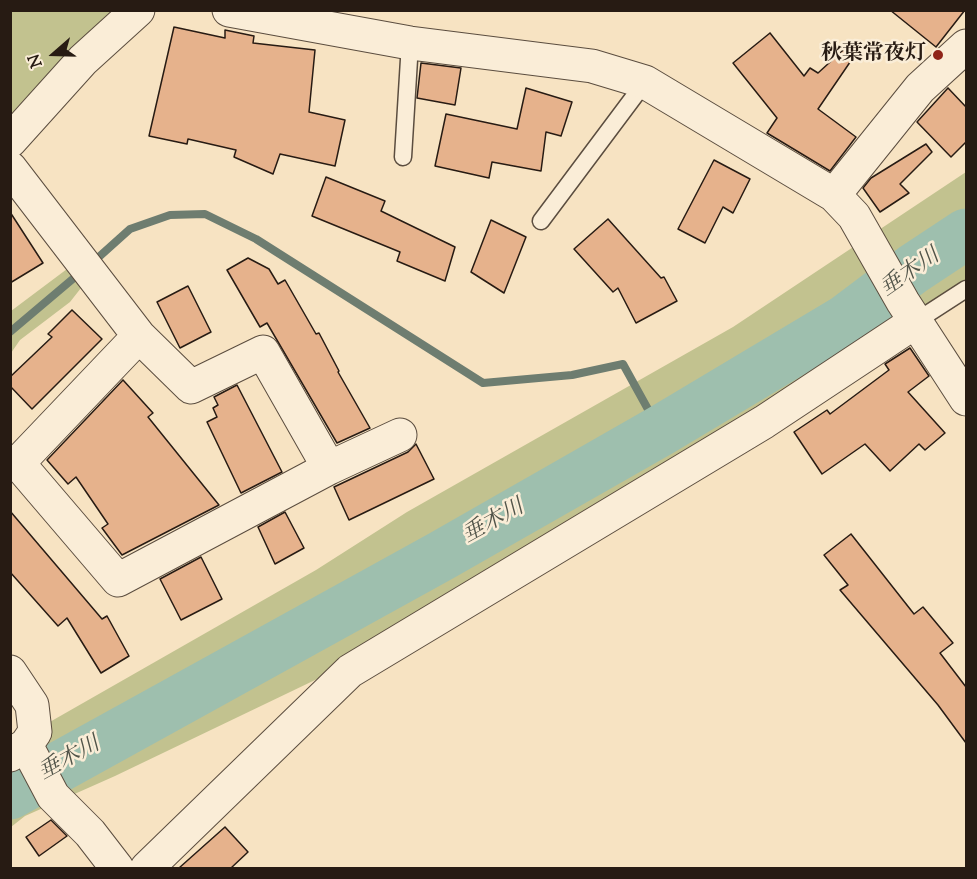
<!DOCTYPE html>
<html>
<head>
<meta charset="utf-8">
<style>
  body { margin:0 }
  #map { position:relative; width:977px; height:879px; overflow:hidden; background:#f7e3c2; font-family:"Sorts Mill Goudy",serif }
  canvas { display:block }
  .frame { position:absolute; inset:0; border:12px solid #271b13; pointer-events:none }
  .north { position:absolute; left:24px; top:24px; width:60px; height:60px; -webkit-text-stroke:4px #faedd7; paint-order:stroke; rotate:250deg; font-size:16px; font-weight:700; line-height:24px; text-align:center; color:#271b13 }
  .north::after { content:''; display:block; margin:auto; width:21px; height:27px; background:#271b13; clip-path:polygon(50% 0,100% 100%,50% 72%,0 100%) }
</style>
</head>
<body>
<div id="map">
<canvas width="977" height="879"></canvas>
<div class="frame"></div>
<div class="north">N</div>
</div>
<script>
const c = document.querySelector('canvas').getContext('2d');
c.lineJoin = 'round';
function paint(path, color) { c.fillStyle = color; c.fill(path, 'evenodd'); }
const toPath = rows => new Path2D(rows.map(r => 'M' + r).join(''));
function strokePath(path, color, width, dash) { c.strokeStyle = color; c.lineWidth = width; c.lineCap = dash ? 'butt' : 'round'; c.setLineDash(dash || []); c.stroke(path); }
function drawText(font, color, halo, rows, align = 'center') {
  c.font = font + ' "Sorts Mill Goudy","Noto Serif JP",serif'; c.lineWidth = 5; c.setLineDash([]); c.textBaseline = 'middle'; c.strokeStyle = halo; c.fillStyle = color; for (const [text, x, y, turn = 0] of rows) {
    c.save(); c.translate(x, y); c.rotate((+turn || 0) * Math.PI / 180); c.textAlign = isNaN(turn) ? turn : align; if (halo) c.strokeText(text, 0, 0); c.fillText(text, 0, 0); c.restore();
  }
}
paint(toPath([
  [11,11,115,11,75,47,11,114],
  [966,172,966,280,832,368,338,669,115,776,25,816,11,827,11,752,48,723,316,570,407,512,733,327],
  [67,269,81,288,70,302,20,340,11,353,11,311]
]), '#c2c28f');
strokePath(toPath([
  [91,264,130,229,170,215,205,214,256,239,483,383,572,375,623,364,660,431],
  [10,332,81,272]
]), '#6e7d70', 8);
strokePath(toPath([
  [10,794,441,556,660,431,844,321,913,269,966,234]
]), '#9ebfae', 51);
const building = toPath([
  [890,10,965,10,936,47,890,10],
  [174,27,225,38,225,30,254,36,253,43,315,50,309,112,345,120,335,166,280,154,273,174,234,157,236,150,188,139,187,144,149,136,174,27],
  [770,33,804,76,810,68,818,73,852,42,859,49,818,109,856,137,830,171,767,133,777,118,733,63,770,33],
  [421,63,461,68,455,105,417,98,421,63],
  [526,88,572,102,561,136,546,132,541,171,492,162,489,178,435,166,446,114,517,129,526,88],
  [948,88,966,107,966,142,951,157,917,122,948,88],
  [926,144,932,152,900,184,909,193,880,212,863,188,871,178,926,144],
  [714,160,750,179,733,213,723,207,705,243,678,229,714,160],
  [326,177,385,201,381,211,455,247,445,281,397,261,400,252,312,216,326,177],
  [10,212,43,263,10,283,10,212],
  [608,219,661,278,664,277,677,301,636,323,618,288,613,292,574,249,608,219],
  [491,220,526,237,504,293,471,272,491,220],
  [248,258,269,269,278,284,285,280,316,334,319,333,339,371,338,372,370,428,337,443,267,323,260,327,227,270,248,258],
  [188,286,211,332,180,348,157,302,188,286],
  [72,310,102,339,32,409,10,386,10,377,52,337,48,334,72,310],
  [910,348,929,376,908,392,945,433,925,450,919,444,890,471,865,444,822,474,794,432,827,410,830,414,889,370,885,364,910,348],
  [123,380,153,413,148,417,219,505,122,555,102,528,108,524,76,477,68,484,47,460,123,380],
  [237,385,282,472,241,493,207,422,217,417,213,408,218,405,214,397,237,385],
  [416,444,434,479,349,520,334,487,408,452,416,444],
  [10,511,102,619,107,616,129,656,101,673,67,618,58,626,10,572,10,511],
  [285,512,304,548,275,564,258,527,285,512],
  [851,534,914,614,923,607,953,643,940,653,966,687,966,743,938,705,840,590,848,585,824,555,851,534],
  [201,557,222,599,181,620,160,579,201,557],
  [51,820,67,836,39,856,26,837,51,820],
  [225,827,248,852,231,868,179,868,225,827]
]);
paint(building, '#e6b28c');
strokePath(building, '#271b13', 1.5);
const service = toPath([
  [403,157,410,43],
  [541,221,645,82],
  [915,322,966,289]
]);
const minor = toPath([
  [229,10,410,43,592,66,645,82,834,195,854,216,903,302,966,399],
  [10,168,139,336,191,387,263,352,329,468],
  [834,195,920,88,966,46],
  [139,336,18,463,118,580,329,468,400,435],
  [10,672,32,705,35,732,26,745,10,755],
  [26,745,53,796,90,833,117,868],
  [147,868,350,671,764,422,915,322]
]);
const tertiary = toPath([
  [10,141,83,60,138,10]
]);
strokePath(service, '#5b4d3f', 19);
strokePath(minor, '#5b4d3f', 35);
strokePath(tertiary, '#5b4d3f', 35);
strokePath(service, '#faedd7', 16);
strokePath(minor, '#faedd7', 33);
strokePath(tertiary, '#faedd7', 33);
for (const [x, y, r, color] of [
  [938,55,6,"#8f2418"]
]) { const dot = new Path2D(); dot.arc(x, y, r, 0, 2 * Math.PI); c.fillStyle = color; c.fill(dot); strokePath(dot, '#faedd7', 2); }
drawText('bold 21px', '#271b13', '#faedd7', [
  ["秋葉常夜灯",926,55]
], 'right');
drawText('italic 22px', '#515449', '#faedd7', [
  ["垂木川",911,274,-35],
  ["垂木川",494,523,-29],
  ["垂木川",70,760,-29]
]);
</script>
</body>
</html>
